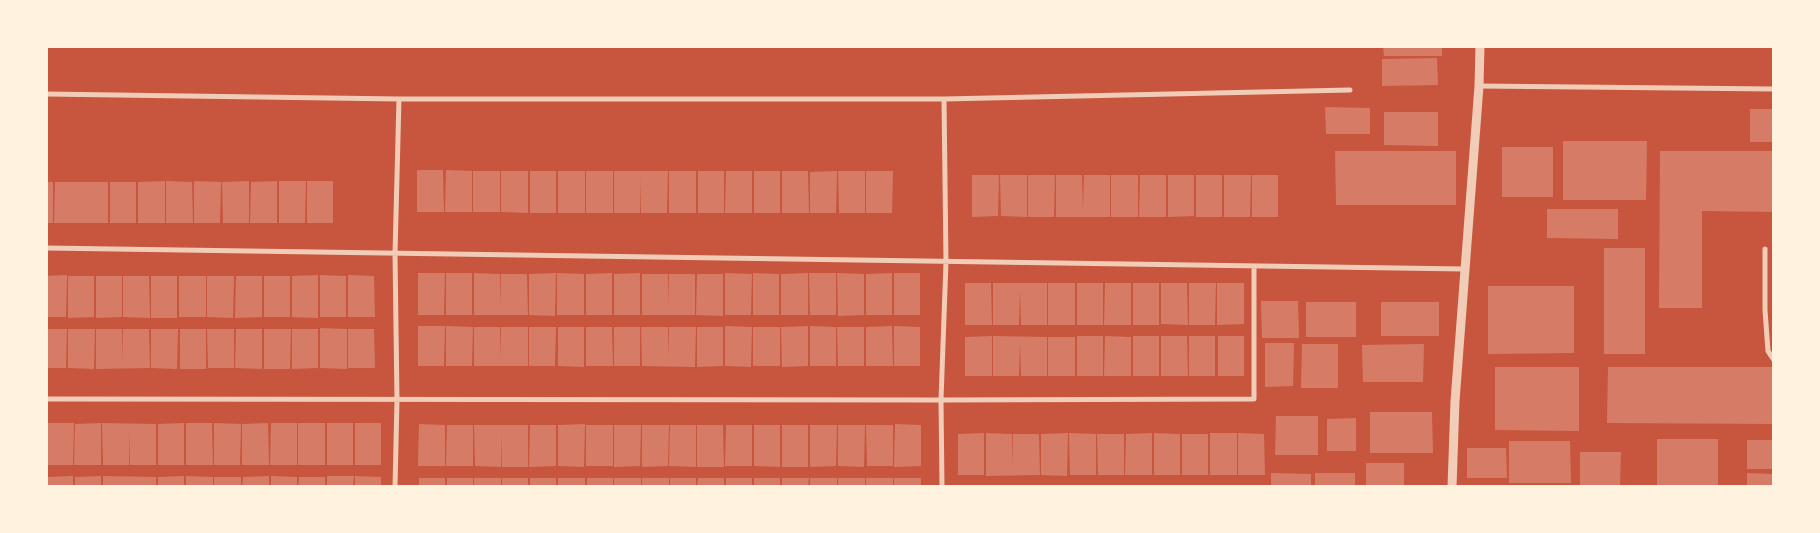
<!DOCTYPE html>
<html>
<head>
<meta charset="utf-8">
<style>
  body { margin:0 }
  #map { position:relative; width:1820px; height:533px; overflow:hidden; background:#c8553d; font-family:Karla,sans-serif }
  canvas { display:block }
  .frame { position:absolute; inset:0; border:48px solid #fff3e0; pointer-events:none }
</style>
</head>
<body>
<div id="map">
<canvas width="1820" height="533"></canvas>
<div class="frame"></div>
</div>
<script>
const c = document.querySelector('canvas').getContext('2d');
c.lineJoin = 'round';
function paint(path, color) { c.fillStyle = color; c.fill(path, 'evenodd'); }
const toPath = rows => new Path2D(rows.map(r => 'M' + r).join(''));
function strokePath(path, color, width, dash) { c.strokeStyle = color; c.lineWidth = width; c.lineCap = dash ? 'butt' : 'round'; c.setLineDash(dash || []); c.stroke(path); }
paint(toPath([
  [1383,46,1442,46,1442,56,1384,56],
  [1437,58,1438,85,1382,86,1382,59],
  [1325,107,1370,108,1370,134,1326,134],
  [1750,109,1774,109,1774,142,1750,142],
  [1384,112,1438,112,1438,146,1384,145],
  [1563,141,1647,141,1646,200,1563,200],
  [1502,147,1553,147,1553,197,1502,197],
  [1335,151,1456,151,1456,205,1336,205],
  [1660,151,1774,151,1774,212,1702,211,1702,308,1659,308],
  [417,170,443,170,444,212,417,212],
  [446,170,472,171,472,212,445,212],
  [473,171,500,171,500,212,473,212],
  [501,171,528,171,528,213,501,212],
  [530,171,556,171,556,213,530,213],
  [558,171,585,171,585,213,558,213],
  [586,171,613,171,613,213,586,213],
  [614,171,668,171,667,213,641,213,641,178,640,213,614,213],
  [669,171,696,171,696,213,669,213],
  [698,171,724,171,724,213,698,213],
  [726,171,752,171,752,213,725,213],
  [754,171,780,171,780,213,754,213],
  [782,171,808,171,809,213,782,213],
  [837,171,836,213,810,213,810,172],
  [838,171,865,171,865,213,839,213],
  [866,171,893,171,892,213,866,213],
  [972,175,999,175,998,216,972,217],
  [1000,175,1027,175,1027,217,1001,216],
  [1028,175,1055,175,1054,217,1028,217],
  [1056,175,1082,175,1083,210,1084,175,1110,175,1110,217,1056,217],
  [1111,175,1138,175,1138,217,1111,217],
  [1140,175,1166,175,1166,217,1139,217],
  [1168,175,1194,175,1194,216,1168,217],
  [1196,175,1222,175,1222,217,1196,217],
  [1224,175,1251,175,1250,217,1224,217],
  [1252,175,1278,175,1278,217,1252,217],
  [165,181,165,223,138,223,138,182],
  [166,181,192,182,193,223,166,223],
  [194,181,221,182,220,223,194,223],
  [249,181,249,223,223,223,222,182],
  [277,181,277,223,250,223,251,182],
  [279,181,306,181,305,223,279,223],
  [307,181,333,181,333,223,307,223],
  [46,182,53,182,53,223,46,223],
  [55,182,108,182,108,223,54,223],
  [110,182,136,182,136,223,110,223],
  [1547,209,1618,209,1618,239,1547,238],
  [1604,248,1645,248,1645,354,1604,354],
  [418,273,445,273,444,315,418,315],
  [446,273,472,273,472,315,446,315],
  [474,273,500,274,500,308,501,274,527,274,528,315,474,315],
  [556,273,555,316,529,315,529,274],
  [557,273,584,274,584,315,557,315],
  [612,273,612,315,586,315,586,274],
  [640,273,640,315,614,315,614,274],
  [725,273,752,274,751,315,725,315],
  [753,273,779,274,779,315,753,315],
  [808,273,808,315,781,315,781,274],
  [809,273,836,273,836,315,810,315],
  [837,273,864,274,864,315,838,316],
  [892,273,892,315,866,315,866,274],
  [894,273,920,273,920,315,894,315],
  [642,274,668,274,669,308,669,274,695,274,695,315,642,315],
  [697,274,723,274,723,316,696,315],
  [67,275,66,317,46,317,46,276],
  [318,275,318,318,292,317,292,276],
  [320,275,346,276,346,317,320,317],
  [348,275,374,276,375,317,348,317],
  [68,276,94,276,94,317,68,318],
  [96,276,122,276,122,317,96,318],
  [123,276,149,276,150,318,123,317],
  [151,276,177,276,177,318,151,318],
  [179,276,206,276,206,317,179,317],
  [207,276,234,276,233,318,207,317],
  [236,276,262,276,262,317,235,318],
  [264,276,290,276,290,317,264,317],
  [965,283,991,283,992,325,965,325],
  [993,283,1047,283,1047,325,1021,325,1020,290,1019,325,993,325],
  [1048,283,1075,283,1075,325,1048,325],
  [1077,283,1103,283,1103,325,1077,325],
  [1105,283,1131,283,1131,325,1104,325],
  [1133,283,1159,283,1159,325,1133,325],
  [1161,283,1187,283,1188,325,1161,324],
  [1189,283,1216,283,1215,325,1189,325],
  [1217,283,1244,283,1244,324,1217,325],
  [1488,286,1574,286,1574,353,1488,354],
  [1261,301,1298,301,1299,338,1262,338],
  [1306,302,1356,302,1356,337,1306,337],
  [1381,302,1439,302,1439,336,1381,336],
  [418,326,445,326,444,366,418,366],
  [446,326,473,327,472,366,446,366],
  [725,326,752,327,751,367,725,366],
  [808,326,808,366,782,367,781,327],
  [810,326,836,327,836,366,810,366],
  [892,326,893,366,866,366,866,327],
  [894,326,920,327,920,366,894,366],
  [474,327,500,327,501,361,501,327,528,327,528,366,474,366],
  [529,327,556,327,555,366,529,366],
  [558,327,584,327,584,367,558,366],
  [586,327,612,327,613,366,586,366],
  [614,327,640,327,640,366,614,366],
  [641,327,668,327,669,360,669,327,696,327,695,367,642,366],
  [697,327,723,327,723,366,697,367],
  [753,327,780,327,780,366,753,366],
  [837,327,864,327,864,366,838,366],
  [320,328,347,329,347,369,320,368],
  [46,329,67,329,66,368,46,368],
  [68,329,95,329,94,369,68,368],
  [96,329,122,329,123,362,123,329,149,329,150,368,96,369],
  [151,329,178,329,177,369,151,368],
  [180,329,206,329,206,369,180,369],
  [207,329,234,329,234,368,208,368],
  [236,329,262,329,262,369,235,368],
  [264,329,291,329,290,369,264,369],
  [292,329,318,329,318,368,292,369],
  [348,329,374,329,375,368,348,368],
  [992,336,992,376,965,376,965,337],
  [993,336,1047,337,1047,376,1021,376,1020,343,1019,376,993,376],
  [1077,336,1103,336,1103,376,1077,376],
  [1105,336,1131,337,1131,376,1104,376],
  [1133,336,1159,336,1159,376,1133,376],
  [1161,336,1187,336,1188,376,1161,376],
  [1189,336,1215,336,1215,376,1189,376],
  [1218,336,1244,336,1244,376,1218,376],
  [1048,337,1075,337,1075,376,1048,376],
  [1265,343,1294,343,1293,386,1265,387],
  [1302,344,1338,344,1338,388,1301,388],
  [1424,344,1423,382,1363,382,1362,345],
  [1495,367,1579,367,1579,431,1495,430],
  [1608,367,1774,367,1774,424,1607,423],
  [1370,412,1432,412,1433,453,1370,453],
  [1276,416,1318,416,1318,455,1275,455],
  [1356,418,1356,451,1327,451,1327,419],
  [47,423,74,423,73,465,47,465],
  [101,423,101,465,74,465,75,424],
  [102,423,156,424,156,465,130,465,129,431,129,465,103,465],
  [184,423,184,465,158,465,158,424],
  [186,423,212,423,213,465,186,465],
  [214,423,241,424,240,465,214,465],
  [268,423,269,465,242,465,242,424],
  [271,423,297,423,297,465,270,465],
  [298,423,325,423,325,465,298,465],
  [327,423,353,423,353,465,327,465],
  [355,423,381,423,381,465,355,465],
  [419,424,445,425,445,466,418,466],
  [585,424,584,467,558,466,558,425],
  [895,424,921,425,921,466,894,467],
  [447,425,473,425,473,466,446,466],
  [474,425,528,425,528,467,502,467,501,432,501,467,475,466],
  [530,425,556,425,556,466,529,467],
  [586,425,613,425,613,466,586,466],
  [614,425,641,425,640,466,614,467],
  [642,425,669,425,668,466,642,467],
  [670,425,696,425,696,467,669,466],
  [697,425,723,425,724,467,697,467],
  [726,425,752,425,752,466,725,466],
  [754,425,780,425,780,467,754,466],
  [782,425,808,425,808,467,782,467],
  [810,425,837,425,836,466,810,467],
  [838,425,865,425,864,467,838,466],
  [866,425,893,425,893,466,867,466],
  [984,433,984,475,958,475,958,434],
  [986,433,1012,434,1012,468,1013,434,1039,434,1040,475,986,476],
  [1068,433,1067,476,1041,475,1041,434],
  [1069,433,1096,434,1096,475,1070,475],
  [1152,433,1152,475,1125,475,1126,434],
  [1154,433,1180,434,1180,475,1154,475],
  [1210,433,1237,433,1237,475,1210,475],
  [1238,433,1264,434,1265,475,1238,475],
  [1097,434,1124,434,1124,475,1098,475],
  [1182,434,1208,434,1208,475,1182,475],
  [1657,439,1718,439,1718,487,1657,487],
  [1747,440,1774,440,1774,469,1747,469],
  [1509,441,1570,441,1571,483,1509,483],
  [1467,448,1506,448,1507,478,1467,478],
  [1580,452,1621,452,1620,487,1580,487],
  [1366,463,1404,463,1404,487,1366,487],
  [1271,473,1311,474,1311,487,1271,487],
  [1315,473,1355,473,1355,487,1315,487],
  [1747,473,1774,474,1774,487,1747,487],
  [73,476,73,487,47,487,47,477],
  [101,476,101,487,75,487,75,477],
  [103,476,156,477,156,487,103,487],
  [184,476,184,487,158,487,158,477],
  [186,476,213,477,213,487,186,487],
  [269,476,269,487,242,487,243,477],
  [271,476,297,477,297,487,271,487],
  [327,476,354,476,353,487,327,487],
  [355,476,381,477,381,487,355,487],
  [214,477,241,477,241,487,214,487],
  [299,477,325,477,325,487,298,487],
  [419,478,445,478,445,487,419,487],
  [447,478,473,478,473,487,447,487],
  [474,478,501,478,501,487,474,487],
  [502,478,528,478,528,487,502,487],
  [530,478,556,478,556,487,530,487],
  [558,478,585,478,585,487,558,487],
  [587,478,613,478,613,487,587,487],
  [614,478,641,478,641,487,614,487],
  [642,478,669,478,669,487,642,487],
  [670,478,696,478,696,487,670,487],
  [698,478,724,478,724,487,697,487],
  [726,478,752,478,752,487,726,487],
  [754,478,780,478,780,487,754,487],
  [782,478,809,478,808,487,782,487],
  [810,478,837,478,837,487,810,487],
  [838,478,865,478,865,487,838,487],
  [866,478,893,478,893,487,866,487],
  [894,478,921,478,921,487,894,487]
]), '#d67c66');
strokePath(toPath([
  [1479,86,1774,89],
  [46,94,399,99,944,99,1350,90],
  [46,248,1464,269],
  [1765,249,1765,310,1768,351,1774,360],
  [46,399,941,400,1254,399,1254,266],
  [395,487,397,400,395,254,399,99],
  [942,487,941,400,946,262,944,99]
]), '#f1ccb7', 5);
strokePath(toPath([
  [1452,487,1455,401,1479,86,1480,46]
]), '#f1ccb7', 9);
</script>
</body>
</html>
